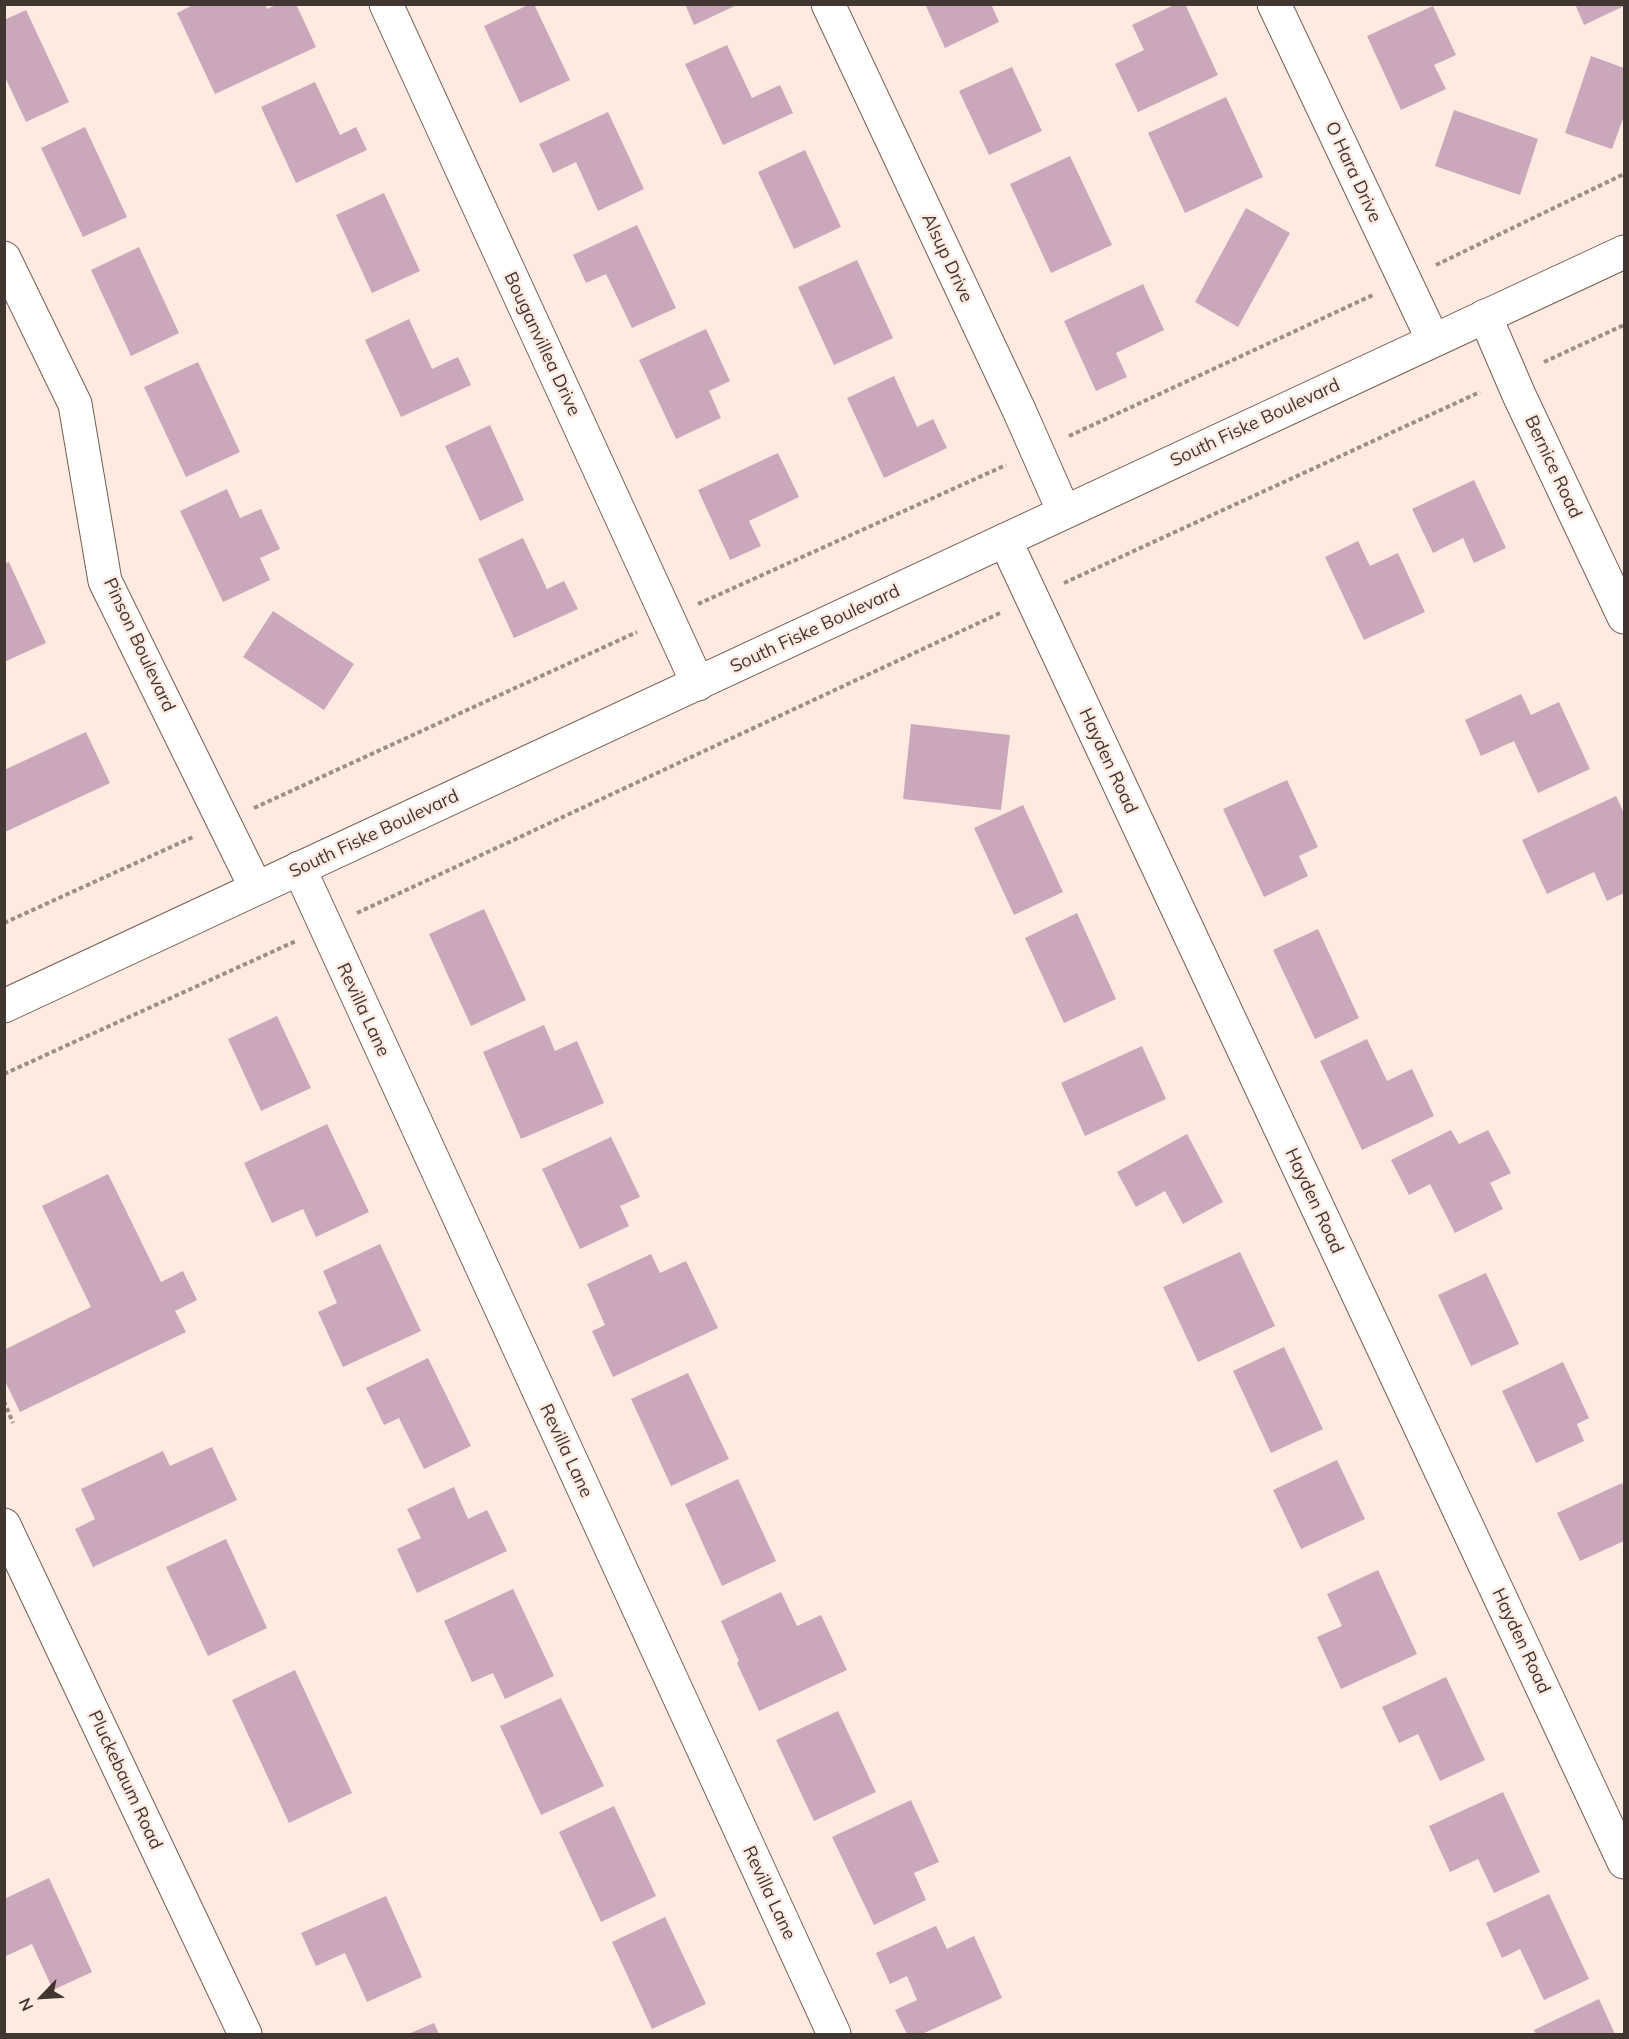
<!DOCTYPE html>
<html>
<head>
<meta charset="utf-8">
<style>
  body { margin:0 }
  #map { position:relative; width:1629px; height:2039px; overflow:hidden; background:#fdebe1; font-family:Mulish,sans-serif }
  canvas { display:block }
  .frame { position:absolute; inset:0; border:6px solid #423630; pointer-events:none }
  .north { position:absolute; left:12px; top:1967px; width:60px; height:60px; -webkit-text-stroke:4px #fdebe1; paint-order:stroke; rotate:245deg; font-size:16px; font-weight:700; line-height:24px; text-align:center; color:#423630 }
  .north::after { content:''; display:block; margin:auto; width:21px; height:27px; background:#423630; clip-path:polygon(50% 0,100% 100%,50% 72%,0 100%) }
</style>
</head>
<body>
<div id="map">
<canvas width="1629" height="2039"></canvas>
<div class="frame"></div>
<div class="north">N</div>
</div>
<script>
const c = document.querySelector('canvas').getContext('2d');
c.lineJoin = 'round';
function paint(path, color) { c.fillStyle = color; c.fill(path, 'evenodd'); }
const toPath = rows => new Path2D(rows.map(r => 'M' + r).join(''));
function strokePath(path, color, width, dash) { c.strokeStyle = color; c.lineWidth = width; c.lineCap = dash ? 'butt' : 'round'; c.setLineDash(dash || []); c.stroke(path); }
function drawText(font, color, halo, rows, align = 'center') {
  c.font = font + ' Mulish,sans-serif'; c.lineWidth = 5; c.setLineDash([]); c.textBaseline = 'middle'; c.strokeStyle = halo; c.fillStyle = color; for (const [text, x, y, turn = 0] of rows) {
    c.save(); c.translate(x, y); c.rotate((+turn || 0) * Math.PI / 180); c.textAlign = isNaN(turn) ? turn : align; if (halo) c.strokeText(text, 0, 0); c.fillText(text, 0, 0); c.restore();
  }
}
paint(toPath([
  [195,4,265,4,267,9,278,4,296,4,316,47,215,94,177,13],
  [530,4,534,4,570,80,520,103,484,26],
  [685,4,739,4,694,25],
  [925,4,991,4,999,22,945,48],
  [1176,4,1185,4,1218,75,1138,112,1115,64,1144,50,1132,25],
  [1575,4,1624,4,1624,6,1584,25],
  [1433,6,1456,55,1434,65,1446,89,1401,110,1367,36],
  [26,10,69,102,26,122,4,75,4,20],
  [727,45,752,98,780,85,793,113,723,145,685,64],
  [1591,56,1624,68,1624,116,1612,149,1565,133],
  [1012,67,1042,131,989,155,959,91],
  [315,82,340,135,356,127,367,150,296,183,261,107],
  [1226,97,1263,177,1185,213,1148,133],
  [1454,110,1538,139,1520,195,1435,166],
  [608,112,644,189,598,211,576,162,553,173,539,144],
  [85,127,127,217,83,237,41,148],
  [805,150,841,227,794,249,758,172],
  [1070,156,1112,245,1051,273,1010,184],
  [384,193,420,271,372,293,336,215],
  [1246,208,1290,233,1238,327,1195,302],
  [637,225,676,308,632,328,606,274,586,283,573,255],
  [139,247,179,333,131,356,91,270],
  [857,260,893,338,834,365,798,287],
  [1143,284,1164,330,1116,353,1127,377,1096,391,1064,321],
  [409,319,432,369,458,357,471,385,401,417,365,340],
  [706,329,730,381,709,391,721,418,676,439,639,360],
  [198,362,240,452,186,477,144,387],
  [894,376,917,427,933,419,947,448,884,478,847,398],
  [490,425,524,500,480,521,445,446],
  [778,453,799,497,749,521,761,546,730,560,698,490],
  [1474,480,1506,548,1474,563,1463,538,1433,553,1412,509],
  [227,489,240,518,261,509,280,549,260,558,270,580,223,602,180,511],
  [523,538,547,589,564,581,578,609,514,638,478,559],
  [1358,541,1370,566,1398,553,1425,612,1364,640,1325,557],
  [9,562,46,643,4,662,4,563],
  [273,611,354,664,324,710,243,657],
  [1521,694,1531,715,1559,702,1590,769,1538,793,1514,741,1481,756,1465,720],
  [911,724,1010,735,1001,810,903,799],
  [86,732,110,783,5,832,4,770],
  [1287,780,1318,847,1299,856,1308,876,1264,897,1223,809],
  [1616,796,1624,813,1624,893,1607,901,1594,872,1547,894,1522,840],
  [1023,805,1063,892,1014,915,974,828],
  [484,909,526,1000,471,1026,429,934],
  [1077,913,1116,999,1064,1023,1025,938],
  [1318,929,1359,1018,1315,1039,1273,950],
  [277,1016,311,1088,261,1111,228,1039],
  [544,1025,555,1051,577,1041,604,1103,521,1139,483,1052],
  [1367,1039,1387,1081,1412,1069,1434,1116,1362,1150,1320,1061],
  [1142,1046,1166,1099,1085,1136,1061,1083],
  [327,1124,369,1212,316,1237,303,1209,272,1223,244,1163],
  [1451,1130,1459,1144,1488,1130,1511,1173,1490,1183,1503,1209,1455,1233,1430,1184,1409,1195,1391,1160],
  [1187,1134,1223,1202,1183,1224,1165,1191,1136,1207,1117,1172],
  [611,1137,640,1197,620,1206,629,1226,580,1249,542,1169],
  [108,1174,161,1282,183,1271,197,1300,175,1311,186,1332,20,1412,4,1379,4,1350,91,1307,42,1206],
  [380,1244,421,1331,343,1367,318,1312,337,1303,323,1271],
  [1240,1252,1275,1326,1198,1362,1163,1287],
  [651,1254,660,1273,686,1261,718,1328,613,1377,592,1331,605,1325,587,1284],
  [1486,1273,1519,1344,1471,1366,1438,1295],
  [1284,1347,1323,1429,1271,1453,1233,1371],
  [428,1358,471,1446,424,1469,399,1418,384,1425,366,1388],
  [1563,1362,1589,1418,1577,1424,1584,1441,1536,1463,1502,1391],
  [688,1373,729,1459,671,1486,631,1399],
  [212,1447,237,1500,93,1567,75,1529,95,1519,81,1489,163,1451,170,1466],
  [1337,1460,1365,1519,1301,1549,1273,1490],
  [738,1479,776,1561,722,1586,685,1504],
  [1622,1483,1624,1488,1624,1541,1580,1561,1557,1513],
  [454,1487,468,1519,487,1510,507,1551,417,1593,397,1549,421,1538,407,1509],
  [226,1539,267,1628,208,1656,166,1567],
  [1378,1570,1417,1654,1341,1689,1317,1637,1342,1626,1327,1594],
  [513,1589,554,1676,505,1699,493,1673,472,1682,444,1621],
  [781,1592,797,1626,821,1615,847,1670,759,1711,737,1663,739,1661,721,1621],
  [295,1670,352,1793,289,1823,232,1700],
  [1446,1677,1485,1760,1440,1781,1418,1734,1399,1743,1382,1707],
  [561,1698,604,1786,541,1815,500,1726],
  [838,1711,876,1792,814,1821,776,1740],
  [1503,1792,1540,1872,1494,1893,1478,1859,1450,1872,1429,1826],
  [911,1800,939,1862,914,1873,926,1900,874,1925,832,1837],
  [614,1806,656,1896,601,1922,559,1832],
  [49,1878,92,1972,53,1990,32,1944,4,1957,4,1899],
  [1549,1894,1589,1979,1544,2000,1520,1949,1502,1958,1486,1923],
  [386,1896,422,1977,367,2002,345,1953,316,1966,301,1933],
  [665,1917,706,2004,652,2029,612,1942],
  [936,1926,947,1949,974,1936,1002,1998,922,2034,907,2034,895,2010,917,2000,907,1976,890,1984,876,1953],
  [1599,1999,1615,2034,1536,2034,1534,2030],
  [434,2023,439,2034,408,2034]
]), '#cba7bb');
const minor = toPath([
  [386,4,698,684],
  [828,4,1019,410,1064,512],
  [1274,4,1433,340],
  [4,258,75,404,105,581,256,888],
  [1485,316,1519,395,1624,617],
  [1005,540,1624,1862],
  [299,868,834,2034],
  [4,1525,245,2034]
]);
const major = toPath([
  [4,1006,1624,252]
]);
strokePath(minor, '#785e51', 35);
strokePath(major, '#785e51', 35);
strokePath(toPath([
  [1436,265,1624,174],
  [1544,362,1624,325],
  [1069,436,1375,294],
  [1064,583,1480,392],
  [698,604,1006,465],
  [254,808,637,632],
  [357,913,1000,613],
  [4,923,193,837],
  [4,1074,296,941],
  [4,1401,13,1423]
]), '#9d8e86', 4, [4.5, 3]);
strokePath(minor, '#fff', 33);
strokePath(major, '#fff', 33);
drawText('18px', '#423630', '#fdebe1', [
  ["O Hara Drive",1353,172,65],
  ["Alsup Drive",947,258,65],
  ["Bouganvillea Drive",542,344,65],
  ["South Fiske Boulevard",1255,423,-25],
  ["Bernice Road",1553,467,65],
  ["South Fiske Boulevard",815,629,-25],
  ["Pinson Boulevard",139,645,65],
  ["Hayden Road",1108,761,65],
  ["South Fiske Boulevard",374,834,-25],
  ["Revilla Lane",363,1010,65],
  ["Hayden Road",1314,1201,65],
  ["Revilla Lane",566,1451,65],
  ["Hayden Road",1521,1641,65],
  ["Pluckebaum Road",125,1780,65],
  ["Revilla Lane",769,1893,65]
]);
</script>
</body>
</html>
